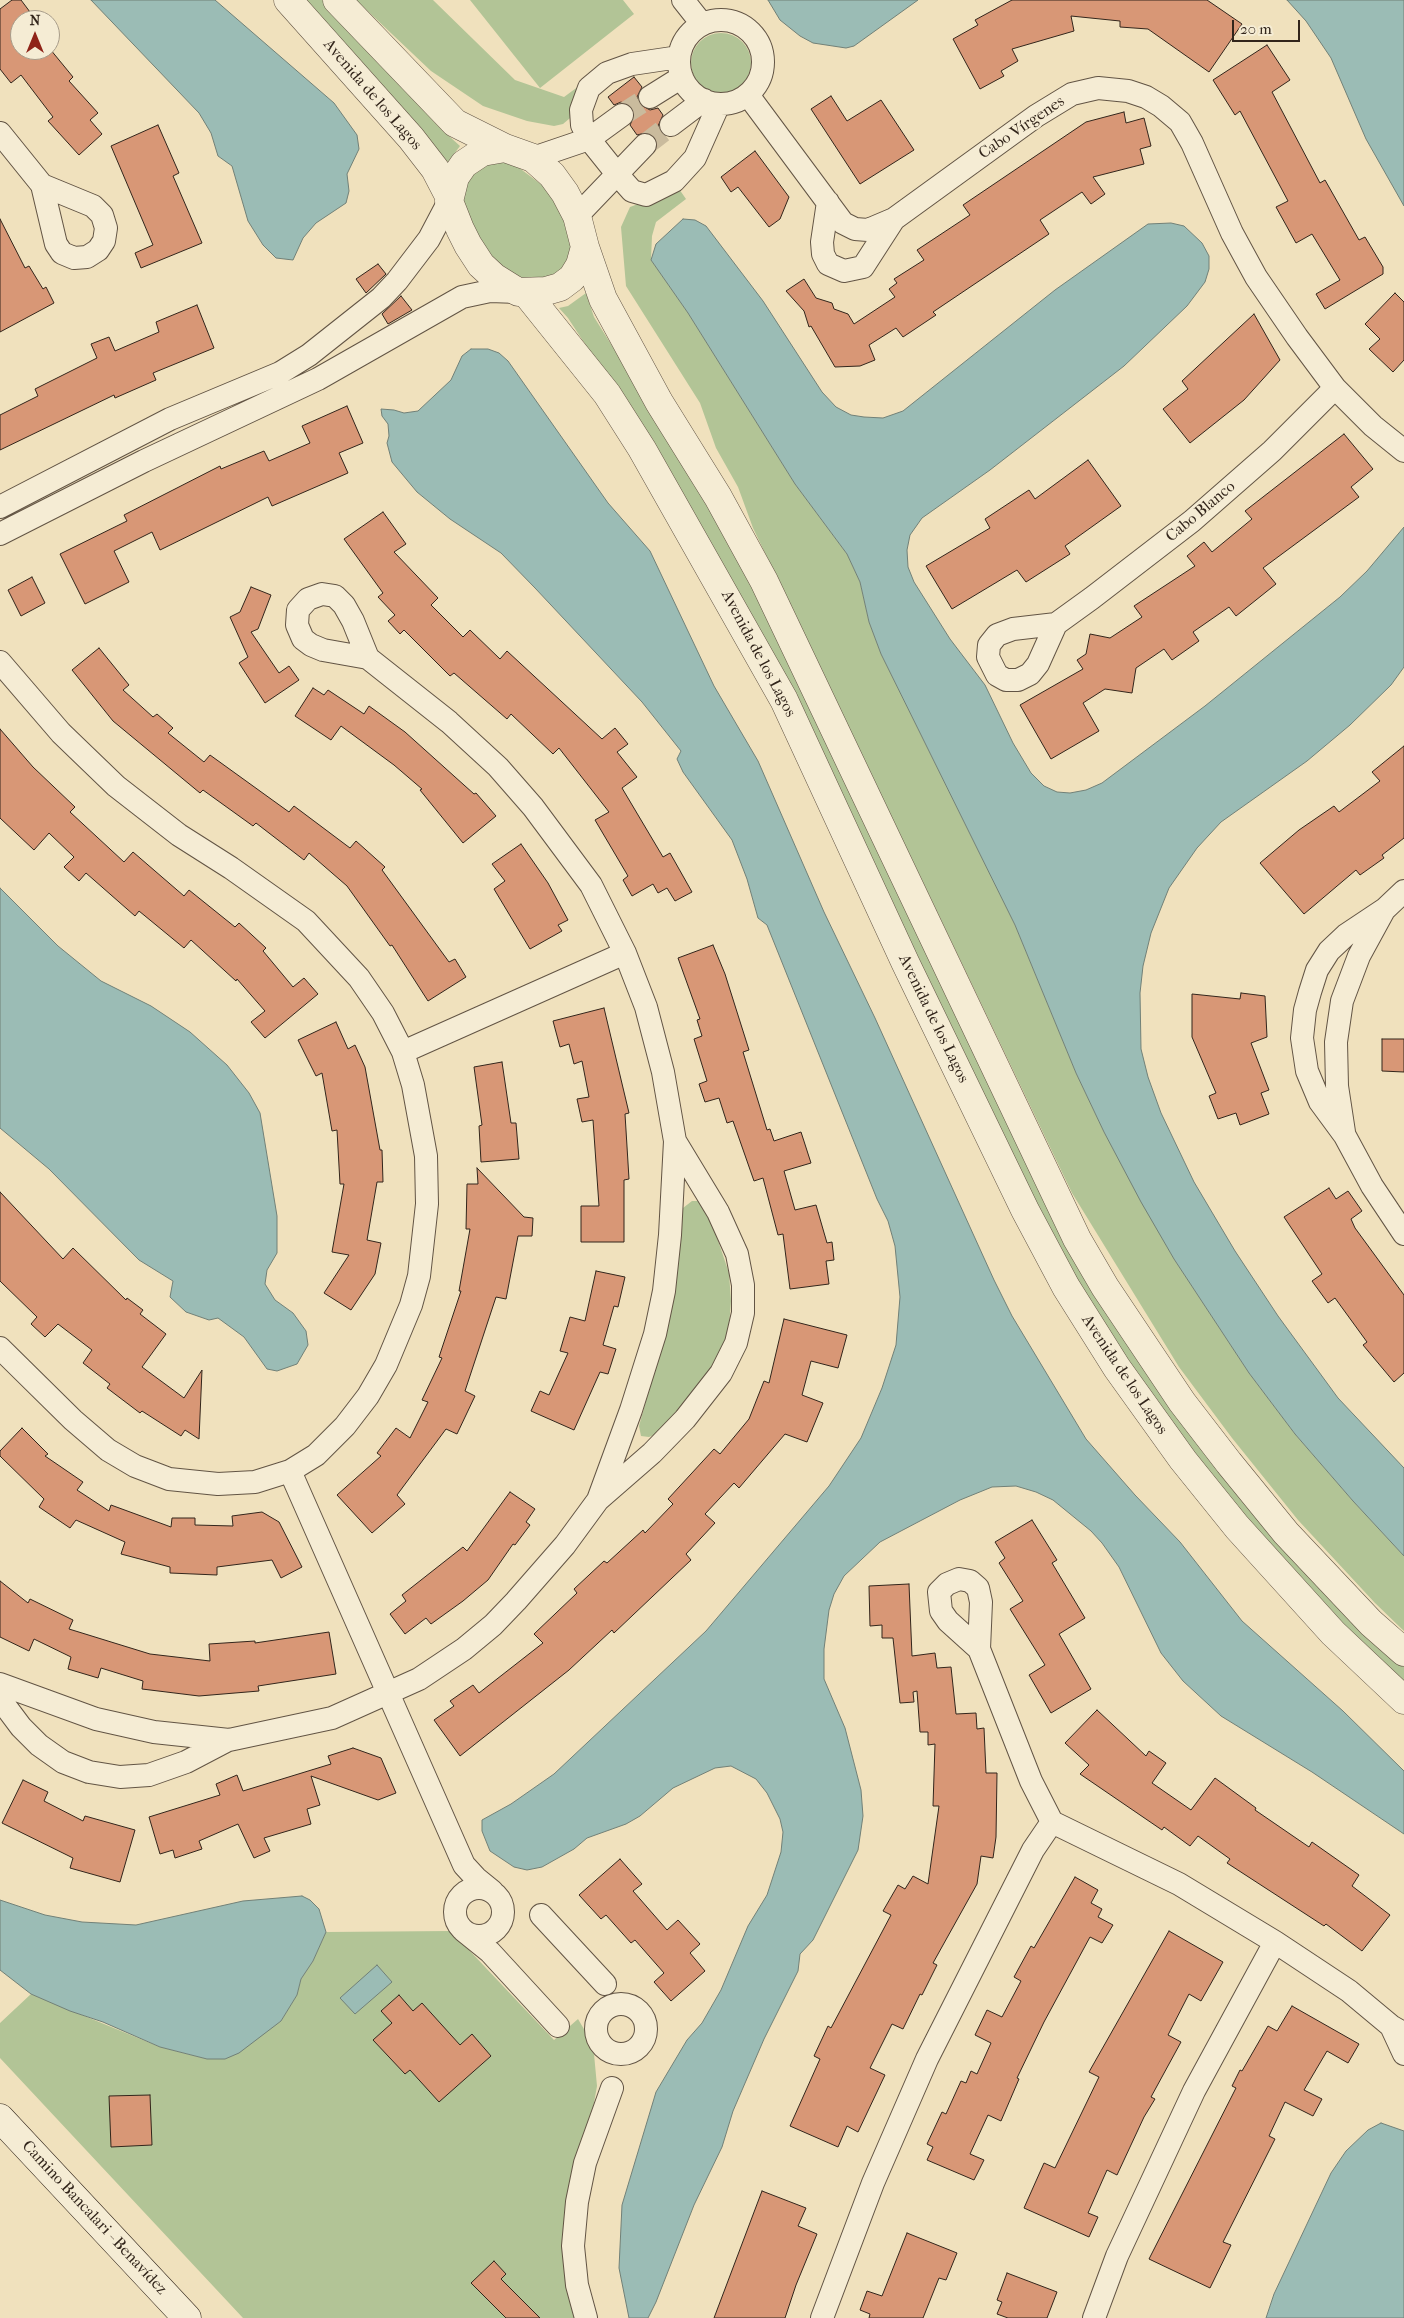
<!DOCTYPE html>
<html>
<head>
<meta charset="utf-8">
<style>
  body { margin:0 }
  #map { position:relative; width:1404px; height:2318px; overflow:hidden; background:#f0e1bd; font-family:"IM FELL French Canon",serif }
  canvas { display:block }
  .north { position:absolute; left:10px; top:10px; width:50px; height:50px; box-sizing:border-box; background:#f5ecd4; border:1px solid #a79c8a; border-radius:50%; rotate:0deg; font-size:14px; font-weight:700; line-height:20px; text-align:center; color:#32251b }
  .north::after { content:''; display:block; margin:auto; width:18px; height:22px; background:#8f2418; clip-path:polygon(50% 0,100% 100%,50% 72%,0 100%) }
  .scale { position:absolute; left:1232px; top:20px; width:68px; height:22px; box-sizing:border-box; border:2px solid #32251b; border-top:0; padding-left:6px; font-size:15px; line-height:18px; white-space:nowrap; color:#32251b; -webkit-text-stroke:4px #f5ecd4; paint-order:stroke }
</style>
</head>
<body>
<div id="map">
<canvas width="1404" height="2318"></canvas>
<div class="north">N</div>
<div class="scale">20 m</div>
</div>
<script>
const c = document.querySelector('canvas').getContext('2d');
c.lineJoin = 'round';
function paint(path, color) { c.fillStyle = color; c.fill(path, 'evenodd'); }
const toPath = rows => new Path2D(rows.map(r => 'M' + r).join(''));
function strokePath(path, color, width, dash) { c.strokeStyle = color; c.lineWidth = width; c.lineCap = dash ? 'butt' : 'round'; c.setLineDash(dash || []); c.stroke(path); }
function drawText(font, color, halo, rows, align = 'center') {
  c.font = font + ' "IM FELL French Canon",serif'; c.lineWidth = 4.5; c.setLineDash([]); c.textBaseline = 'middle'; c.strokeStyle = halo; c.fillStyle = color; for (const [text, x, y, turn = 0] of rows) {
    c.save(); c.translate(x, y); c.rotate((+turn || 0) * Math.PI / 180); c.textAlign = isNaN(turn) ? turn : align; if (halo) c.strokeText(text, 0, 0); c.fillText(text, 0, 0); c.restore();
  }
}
paint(toPath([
  [303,0,322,0,438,126,460,146,448,162],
  [356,0,433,0,515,80,564,97,579,86,576,113,563,124,554,126,527,121,483,106,431,71],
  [470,0,623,0,634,14,540,88],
  '691 63a30 30 0 1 1 60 0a30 30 0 1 1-60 0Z',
  [506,161,518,167,542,185,555,200,572,239,567,269,533,285,506,271,481,247,463,204,465,181,487,163],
  [677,186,686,199,656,222,652,236,651,260,688,313,795,484,847,554,860,582,869,622,881,654,1015,925,1076,1073,1104,1132,1174,1259,1249,1373,1295,1434,1353,1501,1404,1556,1404,1631,1375,1603,1298,1520,1232,1438,1179,1367,1072,1193,753,528,738,487,716,448,700,403,626,286,621,227,630,207,646,201],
  [586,293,594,317,666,432,760,597,1046,1200,1344,1611,1404,1666,1404,1684,1336,1621,1262,1540,1174,1429,1128,1364,1079,1285,1036,1205,648,440,568,318,559,308,568,306],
  [692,1201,701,1201,708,1211,729,1273,731,1301,729,1327,722,1353,662,1432,649,1437,641,1436,639,1426,670,1316,683,1208],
  [451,1931,554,2040,578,2019,588,2036,594,2054,597,2086,592,2114,578,2318,243,2318,0,2058,0,2023,31,1994,160,2047,207,2059,225,2059,281,2021,297,1995,301,1979,313,1961,326,1932]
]), '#b2c496');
const water = toPath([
  [91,0,215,0,334,103,357,135,359,149,347,174,349,191,346,203,316,223,303,238,293,260,276,258,263,245,248,221,232,166,218,156,211,133,199,113,91,0],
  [768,0,918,0,854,46,846,48,813,43,800,36,780,20,768,0],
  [1287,0,1404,0,1404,206,1366,139,1331,58,1306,21,1287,0],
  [683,219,695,220,706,226,763,301,822,392,836,407,851,415,864,417,883,418,903,411,1055,290,1148,224,1171,223,1184,226,1202,243,1209,256,1209,269,1205,282,1187,306,1124,366,990,470,922,518,910,535,907,550,908,567,914,582,950,639,985,685,1013,743,1031,773,1044,786,1057,792,1070,793,1086,790,1102,783,1205,706,1340,597,1367,571,1404,527,1404,667,1391,685,1350,725,1307,761,1221,822,1197,848,1169,888,1151,933,1143,966,1140,993,1141,1049,1148,1077,1161,1113,1194,1182,1235,1251,1278,1316,1338,1398,1404,1468,1404,1556,1353,1501,1295,1434,1249,1373,1174,1259,1141,1202,1104,1132,1076,1073,1015,925,881,654,869,622,860,582,847,554,795,484,688,313,651,260,656,244,683,219],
  [471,349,488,349,499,353,508,361,608,503,650,551,714,686,758,761,824,912,875,1018,994,1280,1012,1316,1086,1439,1135,1495,1180,1542,1242,1621,1343,1711,1404,1771,1404,1834,1312,1772,1221,1716,1183,1681,1161,1653,1119,1567,1102,1543,1091,1531,1053,1500,1036,1492,1016,1486,992,1487,960,1500,880,1542,844,1576,834,1594,829,1610,824,1649,824,1679,845,1728,861,1790,863,1816,858,1850,813,1940,800,1954,798,1971,764,2039,733,2111,722,2147,694,2205,656,2302,648,2318,629,2318,619,2268,622,2205,656,2092,687,2040,702,2023,721,1990,748,1926,767,1895,781,1852,783,1832,780,1819,767,1793,756,1779,731,1766,715,1768,673,1788,640,1816,626,1824,587,1838,574,1849,542,1867,527,1870,514,1867,490,1851,482,1831,482,1820,511,1804,554,1774,706,1631,829,1486,861,1438,882,1388,896,1345,900,1297,895,1246,888,1221,877,1199,767,925,758,918,747,879,732,840,683,772,677,759,681,751,642,702,535,588,501,553,450,519,417,492,392,462,387,443,389,436,388,424,382,416,381,409,394,410,404,413,418,411,451,380,462,356,471,349],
  [0,888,58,946,101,981,151,1006,190,1032,227,1065,249,1093,260,1113,277,1216,277,1253,267,1270,265,1284,275,1300,293,1313,306,1331,308,1345,297,1364,277,1371,267,1369,244,1337,218,1318,209,1320,186,1312,170,1297,173,1281,139,1260,49,1169,0,1128,0,888],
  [302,1896,310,1900,319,1909,326,1932,313,1961,301,1979,297,1995,281,2021,239,2053,225,2059,207,2059,160,2047,103,2022,70,2011,31,1994,0,1970,0,1900,45,1915,82,1922,136,1925,243,1901,302,1896],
  [377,1965,392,1982,355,2014,340,1998,377,1965],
  [1381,2123,1404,2131,1404,2318,1266,2318,1274,2294,1331,2173,1346,2151,1368,2130,1381,2123]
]);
paint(water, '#9bbcb5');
strokePath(water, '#718077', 1);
const building = toPath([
  [12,0,21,0,30,12,24,16,27,20,20,20,20,50,50,49,73,77,69,81,98,113,90,120,102,134,79,155,48,121,53,117,21,75,11,83,0,69,0,9,12,0],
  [1012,0,1207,0,1242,24,1209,72,1148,29,1120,27,1120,21,1071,16,1074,31,1012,49,1018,61,1001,71,1004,76,980,89,953,39,978,25,975,20,1012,0],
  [1267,45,1290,80,1272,92,1320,183,1325,180,1359,240,1365,237,1383,267,1383,274,1325,309,1316,294,1340,280,1312,234,1296,243,1276,207,1288,201,1240,111,1235,115,1213,80,1267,45],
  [634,77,642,87,637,97,639,104,650,110,658,108,663,115,658,126,664,136,657,141,649,132,637,135,630,125,635,114,632,107,621,102,614,105,608,97,634,77],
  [831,96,847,121,881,100,914,150,860,184,811,109,831,96],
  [1124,112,1126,123,1144,118,1151,146,1140,149,1144,164,1093,177,1105,194,1091,204,1082,192,1040,220,1049,234,933,312,936,315,903,337,896,328,869,345,875,360,860,366,835,367,811,326,809,327,804,311,786,291,804,279,816,298,832,303,834,309,848,314,854,324,895,297,889,289,897,283,894,279,924,260,917,250,970,215,963,205,1086,122,1124,112],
  [158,125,179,173,173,176,202,243,141,268,135,253,153,245,111,146,158,125],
  [755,151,789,197,780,219,769,227,738,187,731,192,721,177,755,151],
  [0,219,25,268,29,266,43,289,46,287,54,303,0,332,0,219],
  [378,264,386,274,366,293,356,279,378,264],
  [1395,293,1404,302,1404,360,1393,372,1369,349,1380,339,1365,324,1395,293],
  [401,296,412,310,388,324,382,314,401,296],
  [197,305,214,348,153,373,156,380,115,398,114,395,0,450,0,415,38,396,35,389,97,358,91,344,109,337,115,351,159,332,156,322,197,305],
  [1254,314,1280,360,1244,400,1190,443,1163,409,1188,389,1182,381,1254,314],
  [347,406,363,443,339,453,348,473,272,506,268,497,160,550,152,532,114,551,129,582,85,604,60,554,127,521,124,515,220,466,221,469,264,451,269,461,310,443,302,426,347,406],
  [1344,434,1373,469,1351,487,1359,497,1263,568,1276,584,1236,616,1229,607,1193,632,1199,641,1172,660,1164,649,1136,668,1132,693,1105,689,1083,703,1099,731,1051,759,1020,705,1083,669,1077,660,1086,654,1090,634,1110,638,1142,617,1134,606,1195,566,1187,556,1204,542,1212,552,1252,519,1245,511,1344,434],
  [1088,460,1121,506,1065,546,1070,554,1026,582,1017,570,952,609,926,566,990,528,985,519,1029,490,1035,499,1088,460],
  [383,512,406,544,394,552,438,598,431,605,463,637,470,630,500,659,507,651,602,739,615,728,628,744,617,752,637,777,622,788,663,857,670,853,692,892,675,901,667,888,658,893,653,884,632,896,623,880,628,876,595,820,609,812,559,748,553,754,511,714,507,719,454,673,450,676,404,630,400,634,388,621,395,615,378,597,383,593,344,539,383,512],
  [32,577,45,603,21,616,8,590,32,577],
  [251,587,271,595,258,629,251,632,279,673,289,666,299,680,265,703,239,663,248,657,230,617,240,612,251,587],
  [99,648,129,685,123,690,153,717,157,714,173,728,168,733,204,762,210,755,289,812,294,806,350,848,356,841,385,867,382,870,449,962,455,959,466,977,428,1001,392,945,390,946,347,886,309,853,304,860,256,823,253,826,203,790,200,793,113,721,72,670,99,648],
  [313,688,324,695,328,690,364,714,369,706,405,732,474,794,476,793,496,816,463,843,420,790,422,789,394,765,341,726,331,740,295,716,313,688],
  [0,729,33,767,75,807,70,812,124,862,133,852,184,896,189,890,235,927,239,923,266,948,263,951,293,987,304,978,318,994,265,1038,251,1022,265,1011,237,979,236,981,191,940,184,948,139,911,135,916,86,873,79,881,64,867,74,857,49,833,34,850,0,818,0,729],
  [1404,746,1404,838,1382,855,1384,858,1360,875,1356,870,1304,914,1260,863,1299,830,1334,806,1339,812,1380,781,1372,772,1404,746],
  [521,844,548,883,568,920,558,925,562,931,530,949,494,889,505,881,492,864,521,844],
  [713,945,725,974,749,1050,743,1052,767,1130,770,1129,774,1141,801,1132,811,1163,784,1171,795,1210,816,1205,827,1243,832,1242,834,1260,826,1261,829,1284,790,1289,783,1234,778,1235,763,1178,754,1181,733,1121,727,1123,719,1098,705,1102,699,1084,707,1081,694,1039,702,1036,697,1020,700,1019,678,958,713,945],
  [1241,993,1265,996,1267,1037,1251,1043,1269,1090,1261,1093,1269,1114,1240,1125,1236,1113,1218,1119,1209,1096,1216,1093,1192,1037,1192,994,1240,999,1241,993],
  [604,1008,629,1113,625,1114,629,1179,624,1180,624,1242,581,1242,581,1206,599,1206,593,1120,582,1122,577,1099,589,1097,582,1061,574,1064,569,1044,560,1047,553,1021,604,1008],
  [336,1022,348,1049,355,1045,365,1067,380,1150,382,1150,383,1182,377,1182,367,1240,381,1243,375,1274,351,1310,324,1293,349,1255,332,1252,344,1184,340,1184,337,1130,332,1131,322,1073,316,1076,298,1040,336,1022],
  [1382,1039,1404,1039,1404,1072,1382,1071,1382,1039],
  [502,1062,511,1123,516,1123,519,1159,481,1162,479,1126,482,1125,474,1067,502,1062],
  [477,1168,524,1217,533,1218,532,1236,518,1236,506,1299,496,1297,465,1391,475,1396,457,1434,446,1429,397,1495,405,1504,372,1533,337,1495,381,1456,377,1453,396,1428,410,1438,428,1402,422,1400,442,1358,439,1357,461,1291,459,1291,470,1229,466,1229,467,1184,478,1184,477,1168],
  [1329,1188,1336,1199,1348,1191,1362,1211,1351,1219,1355,1228,1404,1295,1404,1373,1394,1382,1363,1345,1367,1342,1335,1298,1328,1303,1312,1281,1322,1274,1284,1217,1329,1188],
  [0,1192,63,1259,73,1248,126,1300,127,1298,143,1310,140,1314,166,1334,142,1367,184,1398,202,1370,199,1439,185,1430,181,1436,142,1411,140,1413,107,1388,110,1384,83,1363,92,1350,58,1324,45,1337,31,1324,37,1317,0,1281,0,1192],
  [596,1271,625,1277,618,1307,614,1306,603,1345,616,1349,608,1374,600,1372,574,1430,531,1411,540,1391,549,1395,568,1353,560,1351,570,1317,585,1321,596,1271],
  [784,1319,847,1335,838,1368,811,1361,802,1395,823,1403,807,1442,785,1434,739,1488,734,1483,705,1514,715,1523,686,1554,691,1560,614,1633,612,1630,569,1670,460,1756,434,1720,454,1706,450,1701,473,1685,479,1693,543,1643,534,1634,577,1593,574,1589,604,1561,607,1563,643,1530,645,1533,673,1504,668,1499,714,1449,720,1454,749,1419,764,1381,769,1383,784,1319],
  [22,1428,48,1454,45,1456,83,1482,77,1490,109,1511,111,1505,171,1527,172,1518,195,1518,195,1525,233,1526,232,1516,262,1512,279,1522,302,1567,281,1578,272,1560,217,1567,217,1575,170,1573,170,1567,121,1554,125,1542,76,1520,70,1528,39,1507,44,1499,0,1456,0,1451,22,1428],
  [510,1492,535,1509,526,1522,530,1525,515,1545,513,1544,488,1580,463,1601,431,1624,426,1618,405,1634,390,1614,406,1601,402,1595,463,1547,467,1551,510,1492],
  [1032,1520,1057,1560,1052,1563,1085,1618,1059,1634,1091,1689,1051,1713,1029,1675,1045,1665,1010,1609,1023,1601,999,1563,1005,1558,995,1542,1032,1520],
  [0,1581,28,1603,30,1599,73,1620,69,1629,150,1654,210,1661,209,1644,255,1641,255,1643,329,1632,336,1674,258,1686,259,1691,199,1696,142,1689,143,1681,101,1668,98,1678,68,1669,71,1657,34,1639,29,1651,0,1637,0,1581],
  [909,1584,912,1656,935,1653,937,1668,951,1667,956,1714,976,1713,977,1729,984,1728,986,1773,997,1773,996,1837,993,1858,981,1856,977,1884,933,1963,937,1965,922,1995,920,1994,903,2029,892,2024,870,2068,885,2075,858,2132,847,2126,838,2147,790,2126,820,2059,814,2056,828,2026,831,2028,891,1915,883,1911,898,1885,905,1889,913,1876,928,1884,939,1806,933,1806,935,1744,928,1745,928,1732,920,1732,917,1691,913,1692,914,1702,900,1703,893,1638,882,1638,882,1625,870,1626,869,1586,909,1584],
  [1097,1710,1146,1756,1149,1751,1166,1763,1152,1783,1191,1810,1215,1778,1256,1808,1255,1810,1309,1847,1312,1842,1359,1875,1352,1886,1390,1915,1362,1951,1326,1924,1324,1926,1227,1863,1230,1859,1198,1836,1190,1846,1164,1827,1162,1830,1080,1774,1089,1765,1065,1743,1097,1710],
  [353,1748,381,1758,396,1793,378,1800,311,1776,320,1805,307,1809,311,1824,264,1838,270,1851,254,1858,238,1824,199,1841,202,1849,175,1858,173,1850,160,1854,149,1817,220,1795,216,1784,237,1775,243,1791,331,1764,328,1756,353,1748],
  [23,1780,48,1792,44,1801,83,1821,85,1816,135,1830,120,1882,70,1868,73,1858,2,1823,23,1780],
  [620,1859,642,1884,633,1891,667,1930,678,1920,700,1944,690,1953,705,1971,671,2001,654,1982,664,1973,635,1940,631,1943,606,1915,601,1919,579,1895,620,1859],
  [1075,1877,1098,1890,1091,1903,1102,1909,1098,1917,1113,1925,1102,1943,1090,1937,1044,2022,1017,2078,1019,2079,1001,2121,988,2115,970,2154,984,2160,974,2180,927,2160,933,2147,927,2144,942,2112,946,2114,961,2081,966,2083,971,2071,977,2074,991,2043,975,2035,987,2010,1002,2017,1021,1981,1014,1977,1031,1946,1034,1948,1075,1877],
  [1169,1931,1223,1962,1201,2001,1189,1994,1168,2035,1181,2042,1151,2097,1155,2099,1144,2117,1117,2175,1107,2170,1088,2213,1098,2217,1089,2237,1024,2208,1044,2163,1055,2168,1099,2077,1089,2072,1169,1931],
  [399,1995,413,2011,422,2003,460,2045,472,2034,491,2056,439,2102,410,2070,405,2074,373,2040,392,2023,381,2011,399,1995],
  [1292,2006,1359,2044,1348,2063,1327,2051,1304,2090,1322,2099,1313,2116,1285,2102,1269,2136,1275,2139,1223,2242,1231,2245,1210,2288,1149,2259,1236,2088,1232,2086,1240,2070,1242,2071,1268,2026,1277,2031,1292,2006],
  [150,2095,152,2145,111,2147,109,2096,150,2095],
  [762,2191,806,2208,798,2226,817,2234,796,2285,785,2318,714,2318,762,2191],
  [907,2233,957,2253,946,2280,939,2278,923,2318,869,2318,870,2314,860,2310,867,2291,882,2296,907,2233],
  [494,2261,506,2274,501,2279,540,2318,506,2318,471,2283,494,2261],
  [1007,2273,1057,2292,1047,2318,1008,2318,997,2314,1002,2302,997,2300,1007,2273]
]);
paint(building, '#d89776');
strokePath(building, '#32251b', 1);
strokePath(toPath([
  [622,115,650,97],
  [645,145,671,125]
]), '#cabb9d', 22, [22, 11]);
const minor = toPath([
  [683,0,702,24],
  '679 62a42 42 0 1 1 84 0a42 42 0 1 1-84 0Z',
  [679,57,632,64,607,73,589,88,581,110,582,125,589,139,617,174,632,191,646,195,674,181,695,158,719,104],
  [748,95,843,223,855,229,868,230,894,219,1036,116,1072,94,1098,88,1128,91,1146,97,1161,106,1180,122,1192,143,1232,233,1256,277,1297,337,1335,388,1373,426,1404,451],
  [650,97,682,77],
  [671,125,704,100],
  [0,133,42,185,56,244,62,253,74,258,87,257,98,250,104,241,106,228,102,215,93,206,42,185],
  [533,158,589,139,622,115],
  [828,202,822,242,823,254,828,264,844,271,863,267,894,219],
  [577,216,645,145],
  [0,507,170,419,280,373,309,355,381,298,397,281,429,239,449,201],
  [0,534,144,461,318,379,462,297,490,291,518,292],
  [1056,624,1038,664,1030,674,1018,680,1006,680,997,675,988,657,989,645,997,635,1013,629,1056,624,1092,598,1192,521,1272,451,1335,388],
  [368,658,323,650,311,645,303,639,297,625,298,610,308,599,322,594,335,596,344,605,353,621,368,658,449,722,498,767,533,807,591,885,625,953,646,1007,663,1072,675,1141,670,1235,664,1291,655,1334,631,1410,598,1500],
  [0,662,61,733,116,786,179,835,231,868,306,921,359,978,383,1013,403,1052,413,1085,426,1156,427,1204,419,1276,411,1305,386,1365,368,1396,345,1426,316,1455,290,1471,255,1482,218,1484,169,1479,135,1466,108,1450,73,1420,0,1348],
  [1404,891,1385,909,1346,935,1329,951,1317,970,1310,992,1305,1010,1302,1038,1307,1071,1320,1102,1345,1136,1372,1186,1404,1234],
  [403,1052,625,953],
  [1344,1132,1337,1086,1336,1042,1342,1001,1359,956,1383,912],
  [290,1471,464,1865,476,1878,492,1891],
  [979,1649,948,1621,941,1611,939,1592,947,1584,959,1579,970,1581,978,1588,981,1602,979,1649,1031,1781,1052,1822,1179,1884,1275,1942,1349,1991,1391,2026],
  [0,1684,96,1719,154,1732,229,1740,332,1718,419,1679,464,1649,493,1625,516,1601,565,1545,598,1500,652,1453,685,1419,721,1373,736,1343,743,1313,743,1285,737,1254,718,1212,675,1141],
  [0,1699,21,1727,39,1745,63,1762,89,1772,120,1777,149,1775,186,1762,228,1740],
  '455 1912a24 24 0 1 1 48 0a24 24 0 1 1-48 0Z',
  [541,1915,605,1984],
  [464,1931,490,1952,558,2026],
  '596 2029a25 25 0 1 1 50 0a25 25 0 1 1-50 0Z',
  [1403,2033,1391,2026,1404,2054],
  [586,2318,577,2285,573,2246,577,2202,585,2163,612,2088],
  [822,2318,873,2183,927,2059,1033,1850,1052,1822],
  [1094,2318,1117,2256,1194,2091,1275,1942]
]);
const tertiary = toPath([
  [288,0,411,138,435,169,449,196],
  [337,0,455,123,505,148],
  [505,148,533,158,552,175,565,193,577,216,585,247,580,265,572,278,560,287,546,291,518,292,494,277,481,265,468,245,460,229,449,201,455,177,464,164,482,152,505,148],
  [585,247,603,299,659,402,718,497,764,581,1077,1239,1105,1287,1182,1402,1229,1463,1286,1533,1371,1623,1404,1652],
  [526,293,607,394,642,449,784,700,905,962,1025,1210,1066,1287,1117,1368,1183,1460,1237,1527,1333,1633,1404,1700]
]);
const secondary = toPath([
  [0,2118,187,2318]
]);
strokePath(minor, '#625444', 24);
strokePath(tertiary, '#625444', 29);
strokePath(secondary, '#32251b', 29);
strokePath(minor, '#f5ecd4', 22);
strokePath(tertiary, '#f5ecd4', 28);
strokePath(secondary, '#f5ecd4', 28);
drawText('16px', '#32251b', '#f5ecd4', [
  ["Avenida de los Lagos",372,95,49],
  ["Cabo Vírgenes",1022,128,-34],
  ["Cabo Blanco",1201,512,-40],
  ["Avenida de los Lagos",758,654,62],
  ["Avenida de los Lagos",933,1019,64],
  ["Avenida de los Lagos",1124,1375,56],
  ["Camino Bancalari - Benavídez",94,2218,47]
]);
</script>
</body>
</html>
